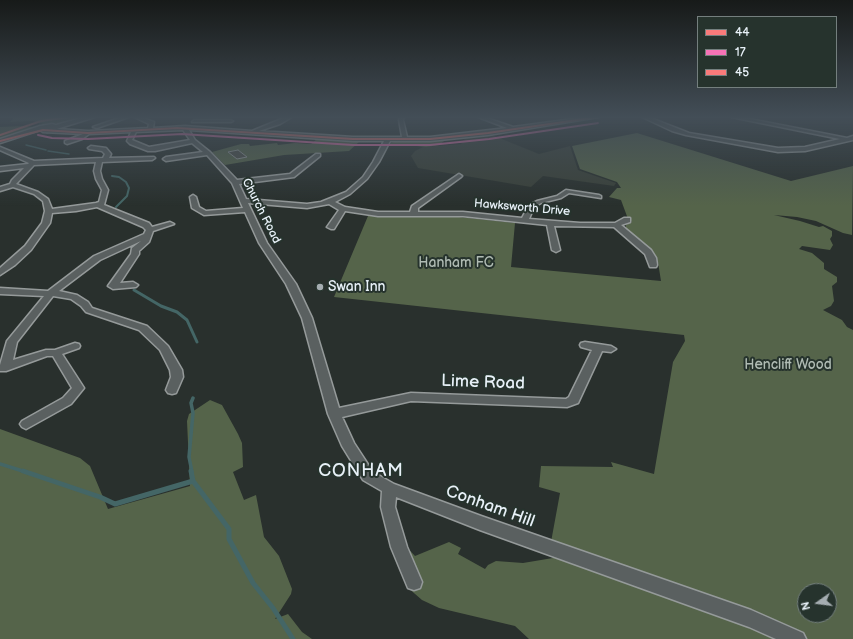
<!DOCTYPE html>
<html>
<head>
<meta charset="utf-8">
<style>
  body { margin:0 }
  #map { position:relative; width:853px; height:639px; overflow:hidden; background:#29302d; font-family:"Balsamiq Sans",sans-serif }
  canvas { display:block }
  .legend { position:absolute; left:697px; top:16px; width:140px; height:72px; box-sizing:border-box; background:#26332d; border:1px solid #747f7e; margin:0; padding:5px 7px; list-style:none; font-size:12px; color:#e8f1f8 }
  .legend li { display:flex; align-items:center; gap:8px; height:20px }
  .legend b { width:20px; border:1px solid #747f7e }
  .north { position:absolute; left:797px; top:583px; width:40px; height:40px; box-sizing:border-box; background:#26332d; border:1px solid #747f7e; border-radius:50%; rotate:256deg; font-size:11px; font-weight:700; line-height:16px; text-align:center; color:#e8f1f8 }
  .north::after { content:''; display:block; margin:auto; width:14px; height:18px; background:#a5adb1; clip-path:polygon(50% 0,100% 100%,50% 72%,0 100%) }
</style>
</head>
<body>
<div id="map">
<canvas width="853" height="639"></canvas>
<ul class="legend">
<li><b style="height:5px;background:#f97a7a"></b>44</li>
<li><b style="height:5px;background:#f773b6"></b>17</li>
<li><b style="height:5px;background:#f97a7a"></b>45</li>
</ul>
<div class="north">N</div>
</div>
<script>
const c = document.querySelector('canvas').getContext('2d');
c.lineJoin = 'round';
function paint(path, color) { c.fillStyle = color; c.fill(path, 'evenodd'); }
const toPath = rows => new Path2D(rows.map(r => 'M' + r).join(''));
function strokePath(path, color, width, dash) { c.strokeStyle = color; c.lineWidth = width; c.lineCap = dash ? 'butt' : 'round'; c.setLineDash(dash || []); c.stroke(path); }
function drawText(font, color, halo, rows, align = 'center') {
  c.font = font + ' "Balsamiq Sans",sans-serif'; c.lineWidth = 4; c.setLineDash([]); c.textBaseline = 'middle'; c.strokeStyle = halo; c.fillStyle = color; for (const [text, x, y, turn = 0] of rows) {
    c.save(); c.translate(x, y); c.rotate((+turn || 0) * Math.PI / 180); c.textAlign = isNaN(turn) ? turn : align; if (halo) c.strokeText(text, 0, 0); c.fillText(text, 0, 0); c.restore();
  }
}
paint(toPath([
  [492,135,539,154,570,146,578,170,616,183,614,186,543,176,531,187,418,168,411,156,415,151,423,147,461,144,465,138]
]), '#394038');
paint(toPath([
  [14,117,73,117,82,118,59,123,43,124,33,122,35,121,32,121,10,122],
  [22,126,34,127,31,129,0,139,0,127],
  [637,133,791,181,853,166,852,235,843,233,816,221,797,217,774,215,800,221,819,227,823,226,832,231,832,236,830,239,833,245,830,250,802,246,799,249,812,253,824,263,824,269,837,277,837,282,832,286,834,301,831,306,823,310,842,320,847,327,853,330,853,639,529,639,515,626,439,608,422,600,407,587,398,552,401,541,415,556,449,542,461,548,458,554,485,569,488,565,496,561,523,563,553,558,551,542,560,493,539,487,541,466,613,467,611,462,654,474,673,362,685,341,684,335,334,297,368,216,459,217,515,223,511,267,661,281,658,262,652,253,626,228,626,225,632,222,628,219,621,200,609,197,617,188,621,188,617,182,580,169,572,146],
  [805,591,829,591,829,615,805,615],
  [317,139,359,142,349,151,284,155,225,165,212,152,241,144,249,144,250,146,277,143,278,145,295,143,311,144],
  [442,140,444,141,439,145,426,147,399,144,389,146,391,143,396,141],
  [210,400,222,405,238,434,242,443,243,467,233,472,244,500,256,495,264,537,279,556,292,589,291,594,275,619,288,614,302,632,312,639,0,639,0,429,80,458,90,466,108,509,190,486,187,421,189,414]
]), '#55644a');
strokePath(toPath([
  [26,145,46,150],
  [48,151,69,154]
]), '#466', 1.5);
strokePath(toPath([
  [112,176,119,177,126,182,129,188,127,196,116,207]
]), '#466', 2);
strokePath(toPath([
  [134,290,161,306,177,312,187,320,197,342]
]), '#466', 3);
strokePath(toPath([
  [0,464,26,472],
  [192,472,189,457,193,413,191,403,193,398]
]), '#466', 3.5);
strokePath(toPath([
  [23,471,100,497,115,504,193,481],
  [191,471,193,481,229,529,229,539,253,583,273,608,293,639]
]), '#466', 5);
const building = toPath([
  [238,150,247,157,237,159,228,152,238,150]
]);
paint(building, '#4c4e4a');
strokePath(building, '#959a9a', 1);
const minor = toPath([
  [122,117,129,117,97,128,93,127,122,117],
  [134,117,140,117,154,122,153,128,185,126,252,131,286,117,292,117,280,124,259,131,353,137,402,137,399,120,400,117,404,117,403,120,407,137,430,137,507,128,478,117,484,117,513,127,587,117,599,117,488,135,430,141,390,141,379,162,367,179,350,194,335,202,345,207,378,212,410,212,412,206,459,174,462,176,461,177,418,208,418,212,463,212,522,218,529,205,537,201,557,196,566,190,599,195,601,196,601,198,569,193,561,198,541,203,534,207,529,219,580,223,615,223,624,218,630,218,630,222,621,225,651,250,656,258,657,265,656,267,650,267,645,254,614,227,554,226,560,250,556,252,552,250,547,225,463,216,378,216,345,211,334,229,331,229,327,227,339,210,329,204,307,208,248,203,267,243,296,284,312,318,339,408,411,393,566,399,569,397,592,350,581,347,580,345,581,343,585,342,611,346,616,349,611,352,602,351,578,403,567,407,411,401,342,417,354,443,373,472,394,484,481,516,751,610,803,633,806,639,776,639,749,627,480,530,396,497,395,507,407,547,422,582,420,588,414,590,408,588,391,547,381,507,382,491,363,480,342,446,328,414,302,318,286,284,259,243,245,212,204,215,192,208,190,197,193,195,196,197,199,207,206,211,243,208,232,183,207,155,166,161,163,159,166,157,203,152,192,143,155,151,148,151,130,144,127,141,131,132,89,134,82,139,67,144,65,143,65,141,83,134,43,132,40,130,43,128,88,131,148,128,149,124,134,117],
  [183,130,190,140,149,147,132,140,136,132,183,130],
  [189,130,353,141,384,141,373,162,363,177,346,192,321,202,307,204,246,199,239,184,294,177,320,156,320,154,316,154,290,174,237,180,210,152,195,140,189,130],
  [642,117,648,117,689,133,778,148,805,147,840,139,731,117,740,117,847,138,853,136,853,140,805,151,778,152,686,135,672,131,642,117],
  [194,120,231,120,233,121,231,122,192,122,194,120],
  [91,146,106,148,111,154,109,158,154,157,155,158,152,160,102,162,100,171,102,179,108,190,104,205,149,223,152,227,170,222,174,224,153,231,149,242,139,251,139,254,120,283,133,282,138,285,136,287,113,289,108,286,131,254,132,248,141,241,100,260,59,291,77,295,88,302,92,308,147,326,168,346,182,370,183,377,176,393,172,394,168,393,166,390,171,377,170,370,160,350,139,330,86,312,81,306,71,299,53,296,17,342,13,360,46,350,55,350,75,343,79,344,80,346,79,348,62,354,84,388,71,404,26,429,22,427,20,424,22,421,63,398,72,388,53,356,47,356,6,371,0,371,0,365,7,341,44,296,0,294,0,288,48,291,94,256,144,234,146,230,143,227,97,207,76,211,52,213,50,223,31,250,15,265,0,275,0,268,25,246,42,223,45,211,43,201,34,194,13,187,0,191,0,187,10,184,12,180,24,168,0,171,0,167,28,164,29,163,0,150,0,147,34,161,103,158,105,154,102,151,89,149,88,148,91,146],
  [96,162,94,171,96,179,102,190,99,202,96,203,52,209,48,199,38,192,16,184,34,165,96,162]
]);
const major = toPath([
  [85,117,95,117,47,132,43,129,0,143,0,139,40,126,52,124,56,125,85,117]
]);
strokePath(minor, '#959a9a', 3);
strokePath(major, '#959a9a', 3);
paint(minor, '#5a6060');
paint(major, '#5a6060');
strokePath(toPath([
  [0,141,43,130,88,133,177,128,353,139,430,139,488,133,597,117]
]), '#f97a7a', 2);
strokePath(toPath([
  [38,135,52,138,88,139,182,134,353,145,430,145,489,139,598,123]
]), '#f773b6', 2);
strokePath(toPath([
  [0,135,41,121,69,117]
]), '#f97a7a', 2);
const sky = c.createLinearGradient(0, 0, 0, 206);
sky.addColorStop(0, '#171a19');
sky.addColorStop(0.57, '#434e57');
sky.addColorStop(1, '#434e5700');
c.fillStyle = sky;
c.fillRect(0, 0, 853, 206);
for (const [x, y, r, color] of [
  [320,287,4,"#a5adb1"]
]) { const dot = new Path2D(); dot.arc(x, y, r, 0, 2 * Math.PI); c.fillStyle = color; c.fill(dot); strokePath(dot, '#26332d', 1.5); }
drawText('12px', '#e8f1f8', '#26332d', [
  ["Hawksworth Drive",522,208,5],
  ["Church Road",261,211,63]
]);
drawText('14px', '#b0bcb4', '#26332d', [
  ["Hanham FC",456,263],
  ["Hencliff Wood",788,365]
]);
drawText('14px', '#e8f1f8', '#26332d', [
  ["Swan Inn",328,287]
], 'left');
drawText('17px', '#e8f1f8', '#26332d', [
  ["Lime Road",483,383,2],
  ["Conham Hill",490,507,20]
]);
c.letterSpacing = '1px';
drawText('18px', '#e8f1f8', '#26332d', [
  ["CONHAM",361,471]
]);
c.letterSpacing = '0px';
</script>
</body>
</html>
